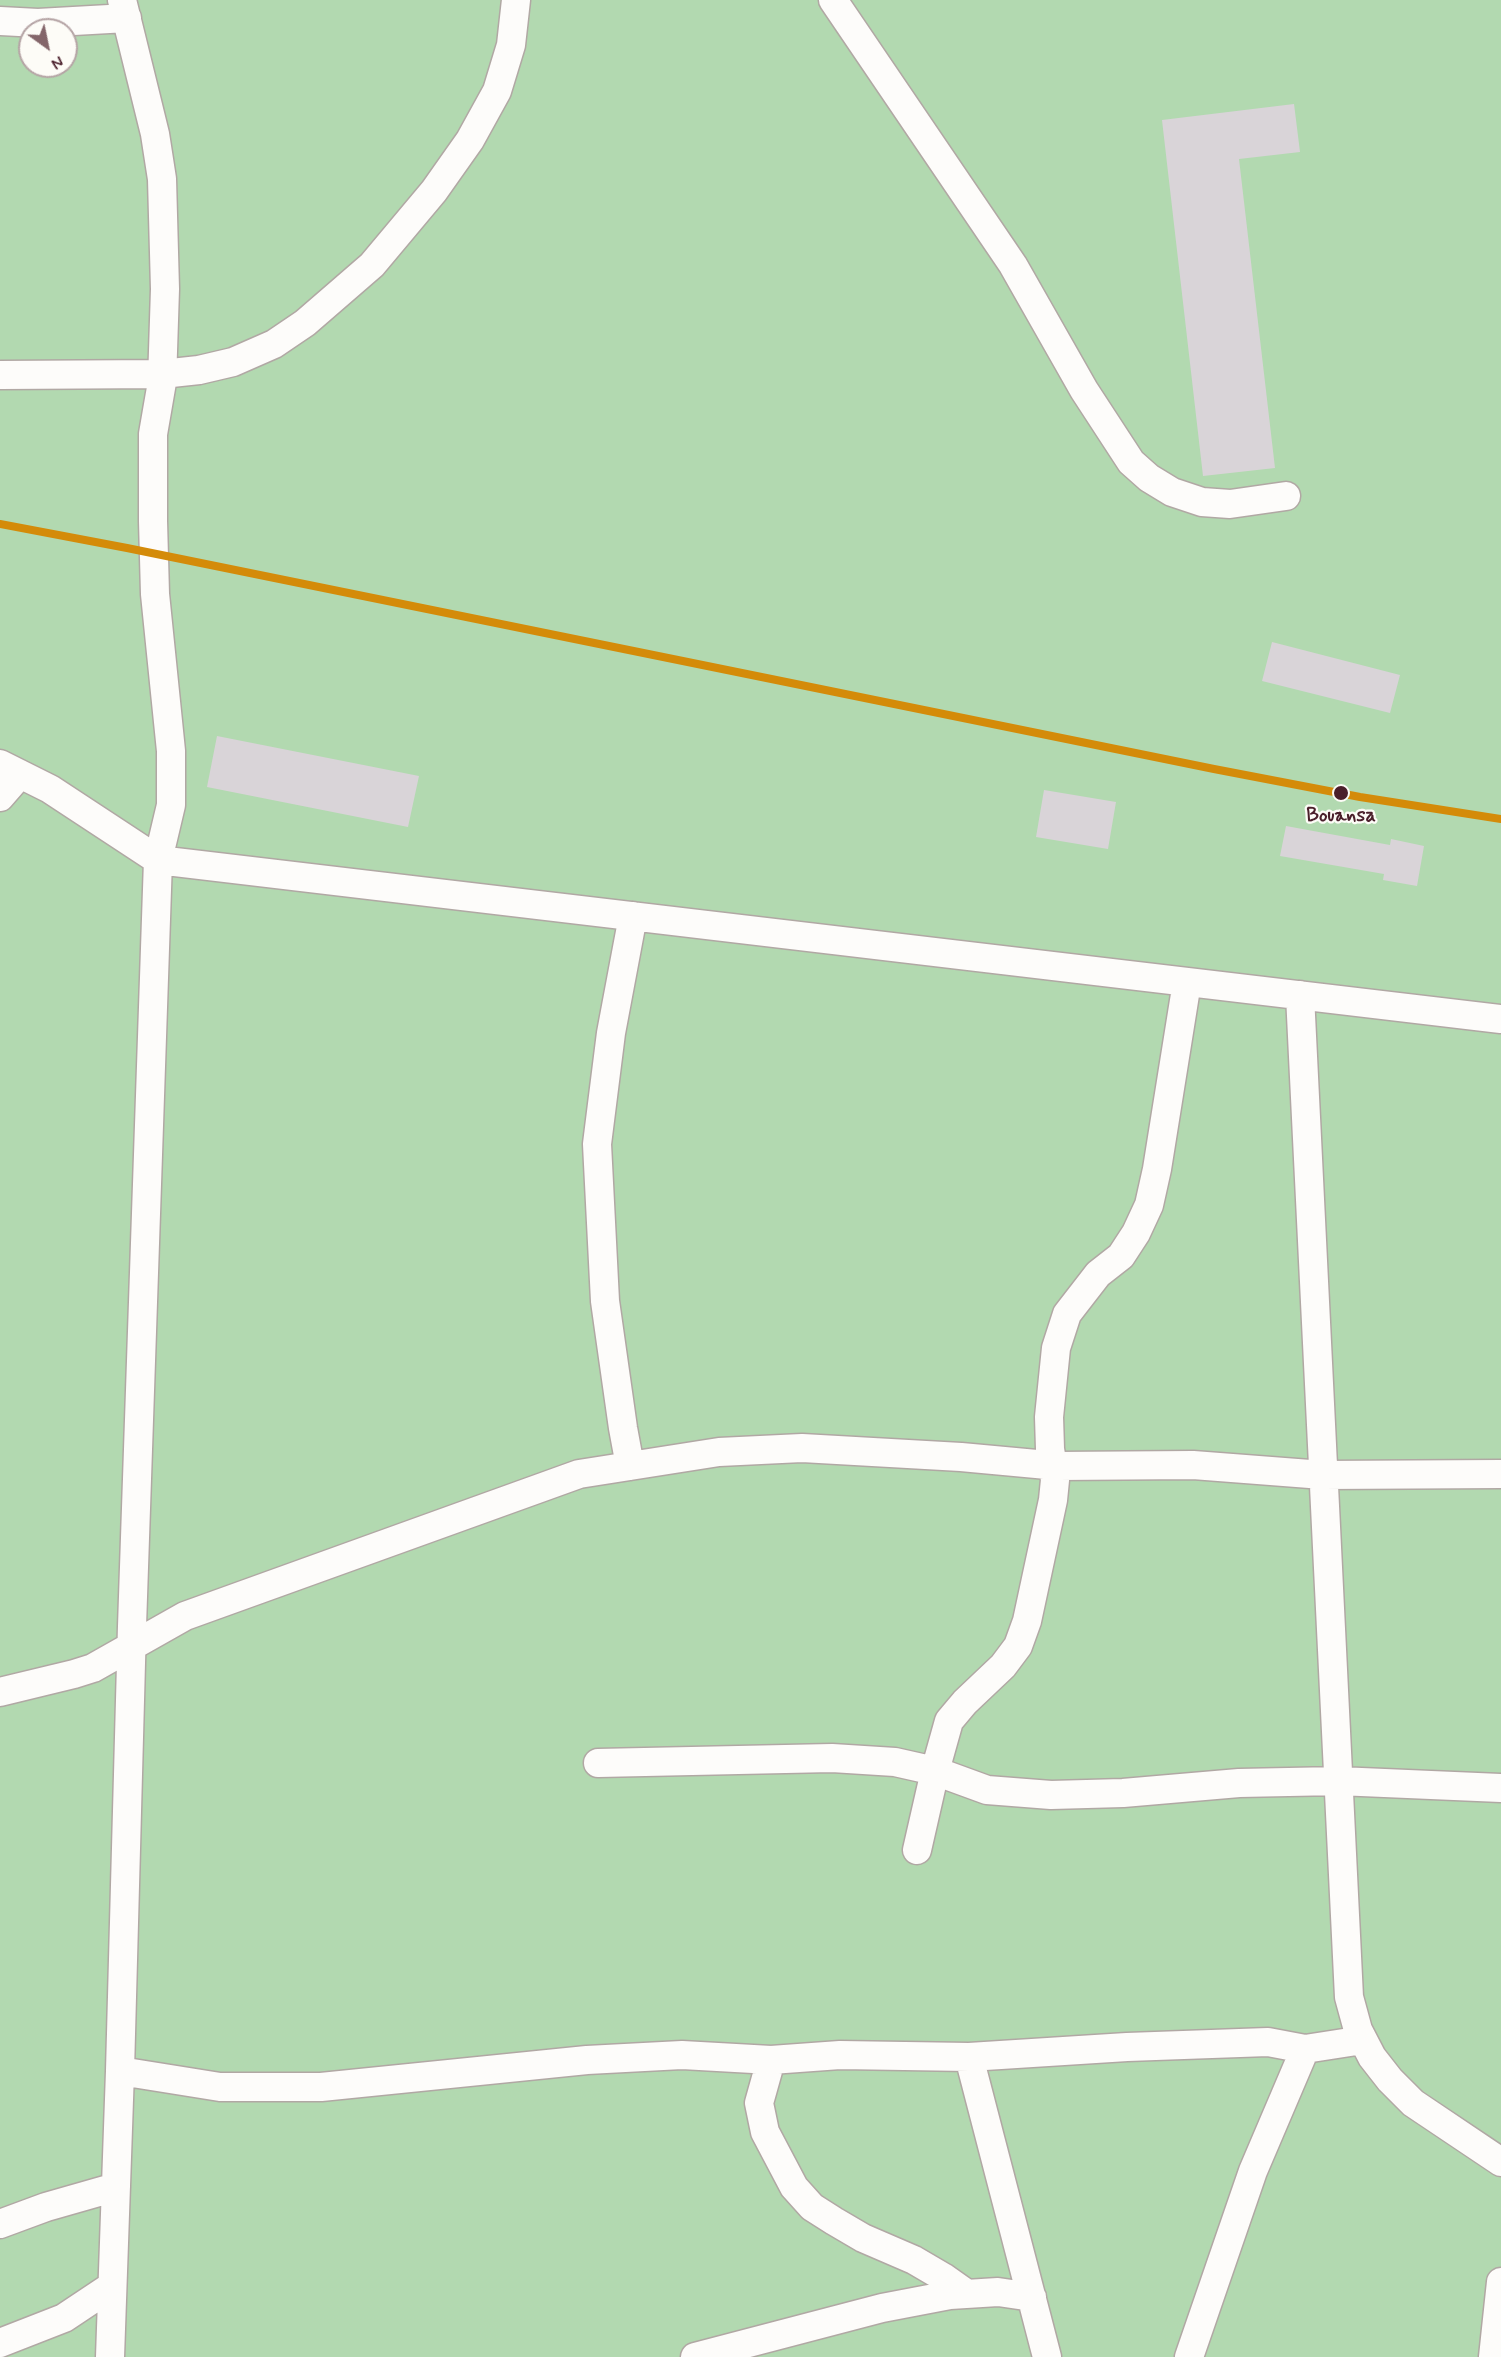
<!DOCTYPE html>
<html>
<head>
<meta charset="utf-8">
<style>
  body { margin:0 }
  #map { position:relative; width:1501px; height:2357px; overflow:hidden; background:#f1ebe0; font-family:Mynerve,sans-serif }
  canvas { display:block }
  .north { position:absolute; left:18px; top:18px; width:60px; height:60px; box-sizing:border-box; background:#fdfcf7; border:2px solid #b5a4a5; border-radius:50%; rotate:147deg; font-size:16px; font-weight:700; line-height:24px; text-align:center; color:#4a1f2b }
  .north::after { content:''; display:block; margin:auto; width:21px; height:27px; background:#84666a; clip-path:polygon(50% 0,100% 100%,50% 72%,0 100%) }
</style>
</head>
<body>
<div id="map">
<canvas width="1501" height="2357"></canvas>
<div class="north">N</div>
</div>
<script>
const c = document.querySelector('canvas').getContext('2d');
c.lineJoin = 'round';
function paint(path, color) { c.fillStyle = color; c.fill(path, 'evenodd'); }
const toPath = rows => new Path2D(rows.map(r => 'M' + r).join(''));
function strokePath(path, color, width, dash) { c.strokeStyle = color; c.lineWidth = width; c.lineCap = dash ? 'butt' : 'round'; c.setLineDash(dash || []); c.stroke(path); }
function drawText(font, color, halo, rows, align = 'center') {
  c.font = font + ' Mynerve,sans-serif'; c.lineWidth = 4.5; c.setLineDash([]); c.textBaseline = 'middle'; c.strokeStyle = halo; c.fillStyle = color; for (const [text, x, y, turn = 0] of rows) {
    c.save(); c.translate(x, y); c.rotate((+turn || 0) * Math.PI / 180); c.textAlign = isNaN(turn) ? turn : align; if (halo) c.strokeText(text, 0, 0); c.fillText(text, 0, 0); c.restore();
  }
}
paint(toPath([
  [0,0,1501,0,1501,2357,0,2357],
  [30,30,66,30,66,66,30,66]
]), '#b2d9b0');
paint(toPath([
  [1294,104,1300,152,1239,159,1275,468,1203,476,1162,120],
  [1272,642,1400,675,1390,713,1262,681],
  [217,736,419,776,408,827,207,787],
  [1044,790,1116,802,1108,849,1036,837],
  [1286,826,1390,845,1391,839,1424,846,1417,886,1383,880,1384,874,1280,856]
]), '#d9d4d8');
const minor = toPath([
  [122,0,155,134,162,179,165,289,162,382,153,434,153,521,155,594,171,751,171,805,158,860,1501,1019],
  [833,0,1013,265,1084,390,1131,462,1149,478,1172,492,1202,502,1230,504,1286,496],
  [0,21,38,23,127,18],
  [0,375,162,374,199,370,233,362,274,344,305,323,372,265,434,191,470,140,497,91,511,45,516,0],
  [0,764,50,789,158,860,132,1626,120,2071,110,2357],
  [0,797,20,774],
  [1300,995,1349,1997,1358,2030,1372,2057,1390,2080,1413,2103,1501,2162],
  [630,1466,623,1428,605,1301,597,1144,611,1033,633,916],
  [0,1692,74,1674,93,1668,185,1616,579,1474,719,1452,802,1448,961,1457,1058,1466,1193,1465,1323,1475,1501,1474],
  [598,1763,832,1758,895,1762,935,1771,987,1790,1051,1795,1123,1793,1239,1783,1338,1781,1501,1788],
  [917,1850,935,1771,949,1721,965,1702,1003,1666,1018,1646,1027,1621,1053,1500,1055,1480,1050,1449,1049,1417,1056,1348,1067,1314,1098,1274,1121,1256,1136,1233,1149,1205,1157,1169,1187,982],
  [969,2057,1047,2357],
  [771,2060,759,2103,765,2132,794,2187,812,2207,834,2221,863,2238,914,2260,943,2277,967,2294],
  [120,2071,220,2087,321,2087,587,2060,682,2055,771,2060,840,2055,969,2057,1127,2047,1268,2042,1305,2049,1363,2040],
  [0,2224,46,2207,116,2187],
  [0,2343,64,2318,112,2286],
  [695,2357,882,2308,950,2295,998,2292,1032,2297],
  [1189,2357,1253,2171,1305,2049],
  [1493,2357,1501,2282]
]);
strokePath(minor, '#b1a8a4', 31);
strokePath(minor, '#fdfcfa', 28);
strokePath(toPath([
  [0,524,127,548,1214,769,1360,797,1501,819]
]), '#d48b09', 8);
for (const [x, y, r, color] of [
  [1341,793,8,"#4a1f2b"]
]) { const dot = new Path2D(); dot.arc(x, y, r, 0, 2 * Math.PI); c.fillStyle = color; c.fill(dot); strokePath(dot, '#fdfcf7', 2); }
drawText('bold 20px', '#4a1f2b', '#fdfcf7', [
  ["Bouansa",1341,817]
]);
</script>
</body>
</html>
